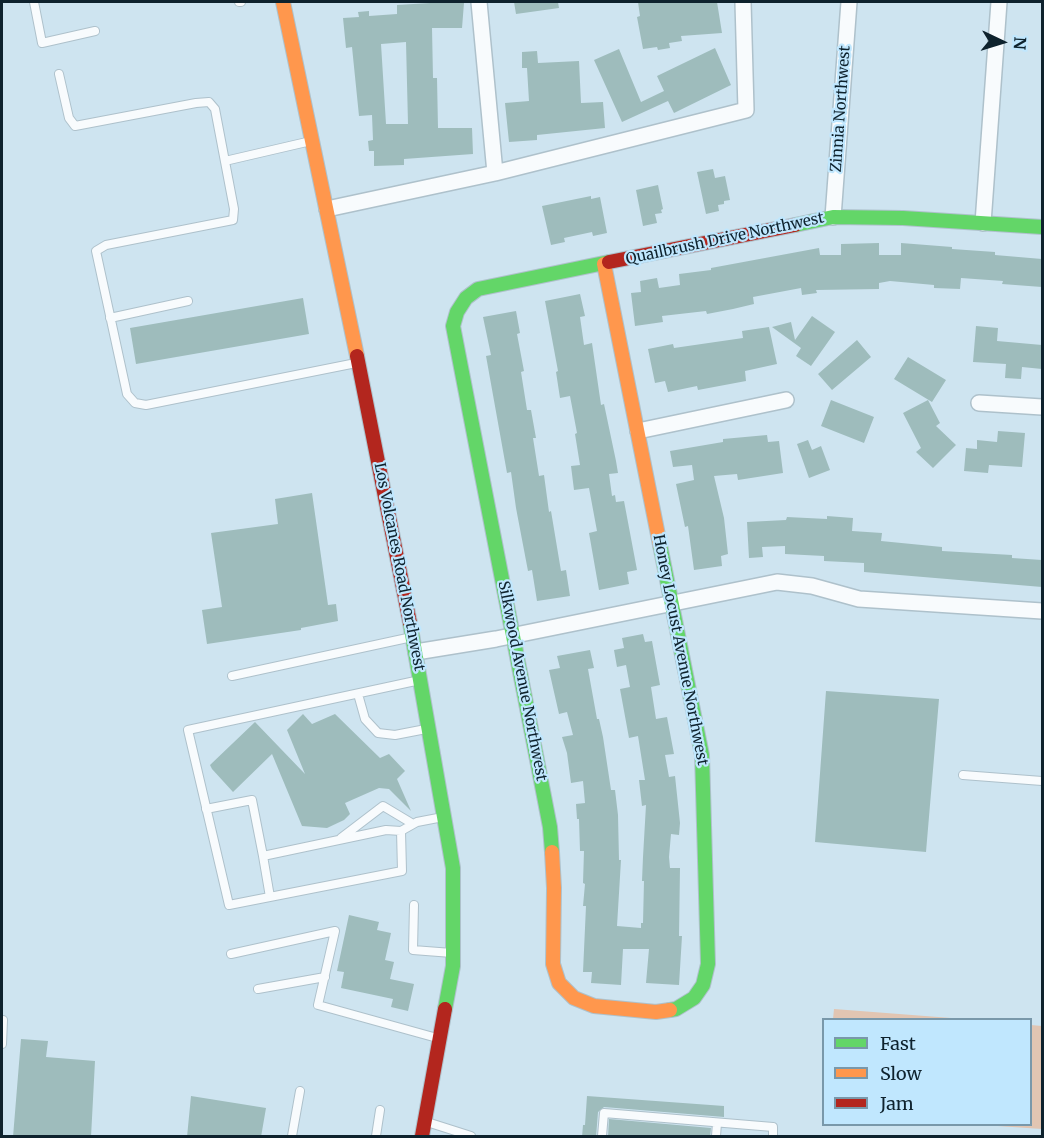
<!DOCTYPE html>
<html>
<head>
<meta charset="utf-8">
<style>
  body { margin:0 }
  #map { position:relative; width:1044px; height:1138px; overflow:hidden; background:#cee4f0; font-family:Merriweather,serif }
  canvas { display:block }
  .frame { position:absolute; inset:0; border:3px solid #0e222d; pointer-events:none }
  .legend { position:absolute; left:822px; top:1018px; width:210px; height:108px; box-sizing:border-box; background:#c0e7fe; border:2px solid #7998aa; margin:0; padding:8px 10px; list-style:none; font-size:18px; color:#0e222d }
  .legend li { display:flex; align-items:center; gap:12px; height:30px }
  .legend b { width:30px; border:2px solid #7998aa }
  .north { position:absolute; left:972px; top:12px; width:60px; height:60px; -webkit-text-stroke:4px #c0e7fe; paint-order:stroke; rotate:94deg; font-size:16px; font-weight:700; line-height:24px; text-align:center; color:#0e222d }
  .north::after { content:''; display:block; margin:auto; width:21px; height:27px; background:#0e222d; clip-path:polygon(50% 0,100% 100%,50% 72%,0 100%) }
</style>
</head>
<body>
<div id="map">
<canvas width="1044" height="1138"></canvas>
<div class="frame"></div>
<ul class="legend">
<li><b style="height:8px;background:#63d668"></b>Fast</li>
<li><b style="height:8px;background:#ff974d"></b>Slow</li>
<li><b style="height:8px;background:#b3261e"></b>Jam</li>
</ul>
<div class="north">N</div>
</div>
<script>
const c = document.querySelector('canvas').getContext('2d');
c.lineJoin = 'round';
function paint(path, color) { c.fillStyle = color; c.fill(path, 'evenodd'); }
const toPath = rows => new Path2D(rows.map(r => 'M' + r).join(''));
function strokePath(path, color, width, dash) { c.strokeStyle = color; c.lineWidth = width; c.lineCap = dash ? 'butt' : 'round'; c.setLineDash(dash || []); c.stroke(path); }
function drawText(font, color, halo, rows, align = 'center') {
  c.font = font + ' Merriweather,serif'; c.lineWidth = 4.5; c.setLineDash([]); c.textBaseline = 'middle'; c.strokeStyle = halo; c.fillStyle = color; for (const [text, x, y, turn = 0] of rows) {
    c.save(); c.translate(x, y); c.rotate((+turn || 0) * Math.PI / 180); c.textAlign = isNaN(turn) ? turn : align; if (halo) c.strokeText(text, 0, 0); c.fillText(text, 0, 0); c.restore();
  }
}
paint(toPath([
  [834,1009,964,1019,833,1019],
  [1031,1025,1042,1026,1042,1129,983,1125,1030,1124]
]), '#e1c5b2');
paint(toPath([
  [514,2,558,2,559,8,516,14],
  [638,2,717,2,722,33,681,36,682,41,669,43,670,48,658,50,657,47,643,49,637,17,640,16],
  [430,3,464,3,462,28,432,28,433,78,437,78,438,128,472,128,473,154,404,159,404,165,374,166,374,151,369,151,368,141,373,140,372,115,359,116,352,47,346,48,343,18,359,17,358,12,369,11,369,16,397,14,397,5],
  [406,42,408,124,386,124,381,44],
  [715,48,731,85,674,113,668,101,622,122,594,60,619,49,641,102,664,91,657,76],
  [537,51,538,63,579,61,581,103,603,102,605,128,537,135,537,140,509,142,505,103,529,101,527,68,522,68,522,52],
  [713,169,715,178,725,176,730,200,724,201,724,204,718,205,719,211,706,214,697,172],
  [658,185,663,209,661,210,662,213,655,214,657,223,643,226,636,190],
  [591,196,591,199,600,197,607,233,593,236,592,232,564,238,565,242,551,245,542,206],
  [879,243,879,255,901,255,901,243,952,247,952,249,995,252,995,255,1042,259,1042,287,1002,284,1003,281,961,278,960,289,934,288,934,285,890,281,879,283,879,289,816,290,817,293,802,295,801,288,753,297,754,304,733,309,707,314,706,311,662,316,663,322,635,326,631,293,641,292,640,281,657,278,659,288,680,285,679,274,711,270,711,268,819,248,820,255,841,255,841,244],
  [580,294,585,316,580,317,584,345,592,343,601,405,604,404,616,461,618,473,609,474,612,496,615,495,616,502,624,501,637,570,627,572,629,584,599,590,589,533,597,531,589,488,574,490,571,466,580,465,575,434,577,433,570,396,560,398,556,372,558,371,545,301],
  [303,298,309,334,136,364,130,328],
  [516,311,520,333,517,334,524,371,521,372,527,410,531,410,536,438,533,438,539,476,544,475,549,512,551,511,561,571,566,570,570,596,537,601,532,570,528,571,516,508,511,472,507,473,486,356,491,355,483,317],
  [812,316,835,332,811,366,796,356,801,348,772,327,791,322,795,340],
  [976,326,998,328,997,341,1042,345,1042,369,1022,367,1021,379,1005,378,1006,364,973,362],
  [769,327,777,364,745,371,746,381,698,390,697,386,668,392,665,381,655,383,648,349,673,344,674,348,743,338,742,331],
  [857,340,871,357,832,390,818,374],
  [908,357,946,380,932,402,894,379],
  [831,400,874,417,864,443,821,426],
  [928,400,940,423,936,426,956,445,933,468,916,452,921,448,903,413],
  [998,431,1025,433,1022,467,989,465,988,473,964,471,966,448,977,449,977,440,997,442],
  [767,435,768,442,779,441,783,473,738,480,737,474,714,476,724,518,728,554,721,556,722,566,694,570,688,526,685,527,676,484,694,480,692,465,673,467,670,451,723,442,723,439],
  [808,440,812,450,821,446,830,470,809,478,797,444],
  [312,493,328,605,336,604,338,621,301,628,301,630,207,644,202,610,222,607,211,533,278,524,275,499],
  [827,516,853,518,852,531,882,533,881,541,942,547,942,551,1012,555,1012,558,1042,560,1042,587,864,572,864,563,824,561,824,556,785,554,785,546,762,547,763,557,749,558,747,522,786,520,787,517,827,519],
  [643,634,645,642,652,641,660,685,651,687,656,719,667,717,674,754,665,755,669,777,675,776,680,823,679,835,671,834,669,857,670,868,680,868,679,936,682,936,679,985,646,983,649,949,623,949,621,985,591,983,592,972,583,972,586,906,583,906,585,884,583,883,584,851,580,851,579,819,577,819,576,804,585,803,583,781,571,783,567,753,562,737,573,735,567,712,559,714,549,670,560,668,557,656,590,650,594,668,588,669,597,719,599,719,603,737,611,790,615,790,618,815,619,860,621,860,617,926,641,928,641,923,643,923,644,881,642,881,643,857,646,805,642,806,639,780,645,780,638,736,629,738,620,689,630,687,626,665,617,667,614,650,624,648,622,638],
  [826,691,939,699,926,852,815,842],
  [303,714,312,724,335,714,380,758,389,754,405,771,397,779,411,811,389,789,379,788,345,803,350,814,344,820,327,828,302,826,272,754,233,792,212,769,210,765,255,722,305,774,287,730],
  [349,915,379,922,377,930,391,933,385,960,394,962,390,979,414,984,408,1011,391,1007,393,999,341,988,344,972,337,971],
  [21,1039,48,1041,46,1057,95,1061,91,1137,13,1137],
  [191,1096,266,1108,261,1137,187,1137],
  [587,1096,724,1106,724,1117,604,1107,598,1112,596,1137,582,1137,583,1125,585,1125],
  [609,1119,711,1128,710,1137,608,1137]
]), '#9ebcbc');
const lane = toPath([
  [34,2,42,43,95,31],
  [239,2,241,2],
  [59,74,69,118,75,126,196,103,209,102,215,109,234,209,233,220,106,245,96,251,127,394,135,403,146,405,356,363],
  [225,161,311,141],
  [110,318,188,301],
  [232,676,412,637],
  [420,680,188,730,229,905,402,871,401,831,417,822,443,817],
  [358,694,365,719,378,733,395,735,426,729],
  [963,775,1042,781],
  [206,809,252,800,263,856],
  [341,838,383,806,413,824],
  [270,897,263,856,386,830,401,831],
  [414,905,413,950,452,953],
  [231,954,335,931,318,1005,437,1038],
  [258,989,325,977],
  [2,1020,3,1020,2,1044],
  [427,1122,471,1136],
  [292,1136,300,1091],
  [376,1136,380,1110],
  [602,1136,604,1113,773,1127,773,1136],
  [716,1136,717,1123]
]);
const street = toPath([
  [479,2,495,173],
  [327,209,495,173,746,110,743,2],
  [833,217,849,2],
  [983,223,999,2],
  [979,403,1042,407],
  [638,431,786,400],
  [416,652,496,639,777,582,812,586,859,599,1042,611]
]);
const fast = toPath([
  [795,225,833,217,903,218,1042,227],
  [660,545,702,755,708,964,703,985,694,998,676,1009,670,1010],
  [410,623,453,868,453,966,445,1009],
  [552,852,550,827,453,326,457,312,466,298,478,289,609,262]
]);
const slow = toPath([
  [283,2,357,356],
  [604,264,660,545],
  [552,852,554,888,553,964,559,983,574,998,594,1006,656,1012,670,1010]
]);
const jam = toPath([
  [609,262,795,225],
  [357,356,410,623],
  [422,1136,445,1009]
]);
strokePath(lane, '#aec1cb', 10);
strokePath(street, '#aec1cb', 18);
strokePath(fast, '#aec1cb', 16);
strokePath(slow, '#aec1cb', 16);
strokePath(jam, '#aec1cb', 16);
strokePath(lane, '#f8fbfd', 8);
strokePath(street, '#f8fbfd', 15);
strokePath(fast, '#63d668', 14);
strokePath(slow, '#ff974d', 14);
strokePath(jam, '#b3261e', 14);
drawText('15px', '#0e222d', '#c0e7fe', [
  ["Zinnia Northwest",841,109,-86],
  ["Quailbrush Drive Northwest",725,239,-12],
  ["Los Volcanes Road Northwest",399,567,79],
  ["Honey Locust Avenue Northwest",680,650,79],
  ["Silkwood Avenue Northwest",522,681,79]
]);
</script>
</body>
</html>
